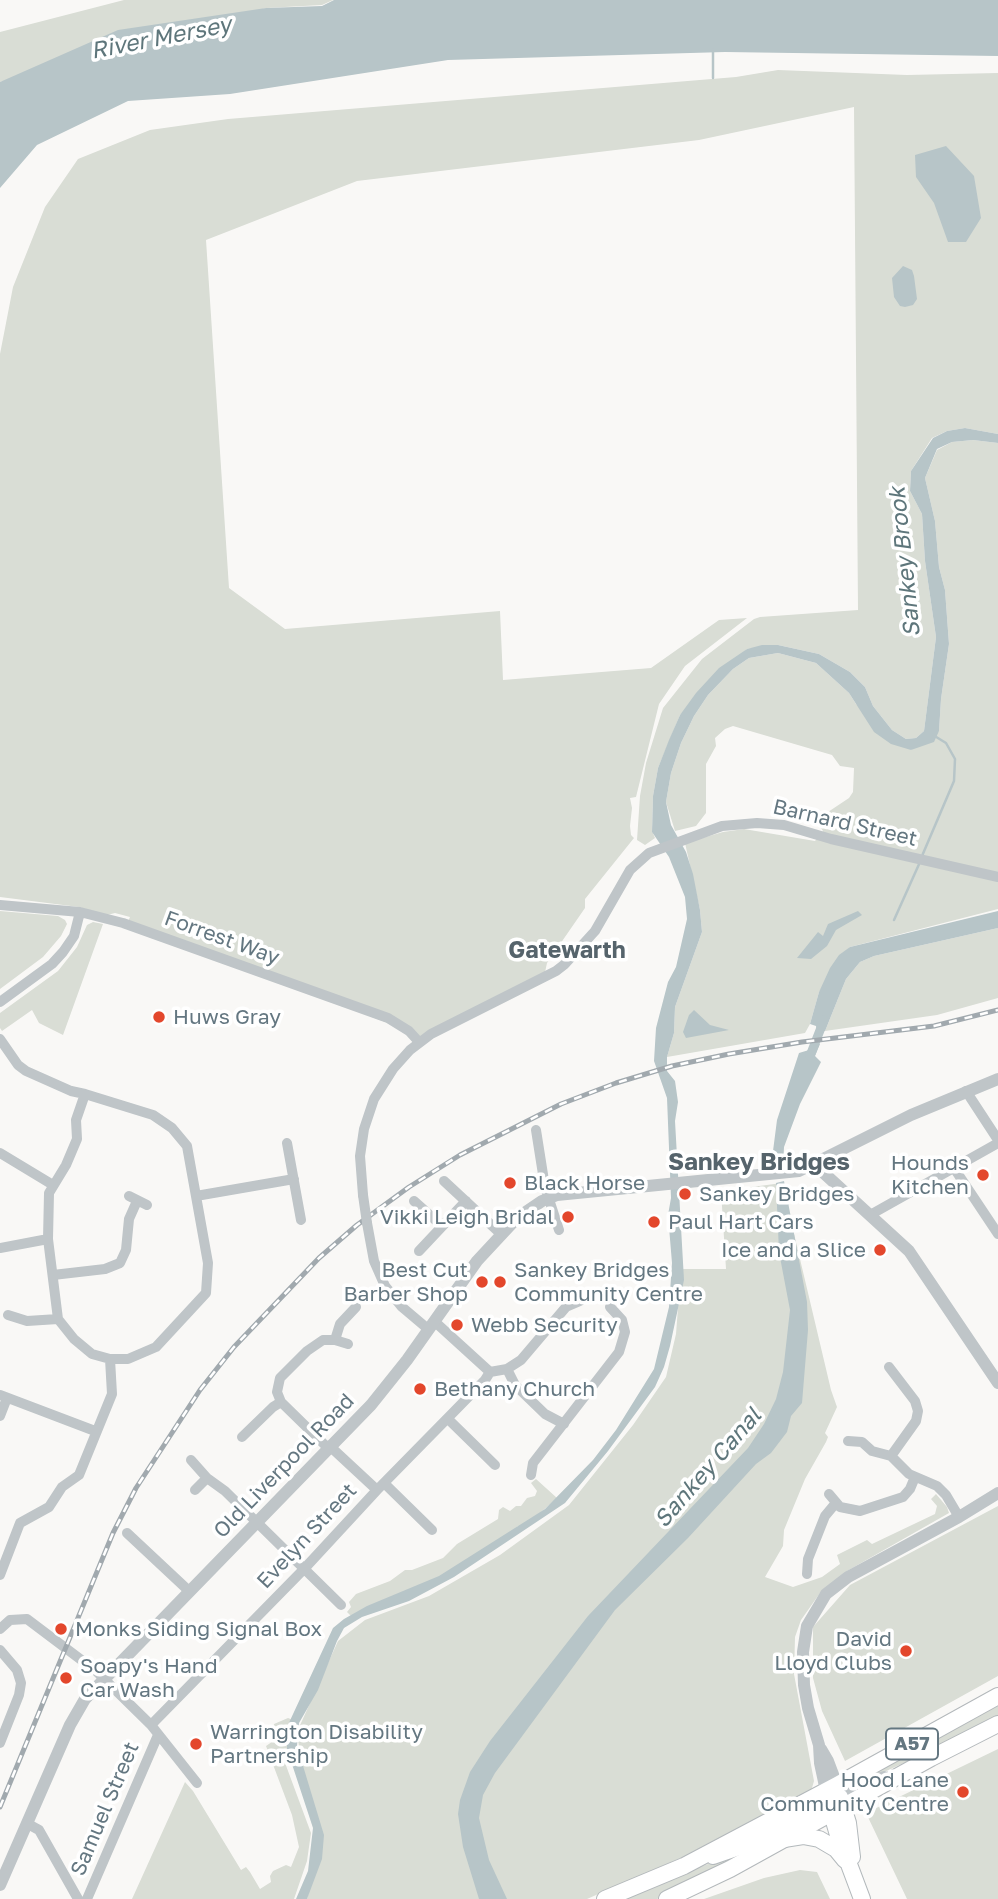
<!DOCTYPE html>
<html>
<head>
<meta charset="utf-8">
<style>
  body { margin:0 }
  canvas { display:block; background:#f9f8f6 }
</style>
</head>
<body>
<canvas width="998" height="1899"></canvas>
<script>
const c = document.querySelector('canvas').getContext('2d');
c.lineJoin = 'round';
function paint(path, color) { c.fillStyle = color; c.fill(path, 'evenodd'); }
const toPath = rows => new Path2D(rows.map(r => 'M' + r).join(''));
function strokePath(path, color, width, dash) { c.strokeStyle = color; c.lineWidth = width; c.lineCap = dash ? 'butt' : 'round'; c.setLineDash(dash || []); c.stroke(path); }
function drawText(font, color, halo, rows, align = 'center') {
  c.font = font + ' "Golos Text",sans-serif'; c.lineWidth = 7; c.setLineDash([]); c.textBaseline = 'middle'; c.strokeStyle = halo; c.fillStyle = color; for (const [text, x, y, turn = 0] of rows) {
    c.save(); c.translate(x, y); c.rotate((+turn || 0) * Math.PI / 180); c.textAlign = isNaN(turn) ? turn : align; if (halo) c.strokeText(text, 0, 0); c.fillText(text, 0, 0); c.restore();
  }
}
paint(toPath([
  [124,0,333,0,322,5,266,8,0,82,0,32],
  [778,70,907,75,998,73,998,434,965,428,947,431,932,438,911,471,910,491,922,514,925,561,936,637,924,731,916,738,906,739,892,730,873,706,865,687,850,672,819,654,778,645,747,649,680,715,658,768,653,796,652,831,655,838,645,845,637,840,640,796,646,763,663,708,702,659,754,619,760,617,858,610,854,107,699,140,357,181,206,240,229,588,285,629,500,611,503,680,651,668,719,620,747,618,685,666,659,704,636,797,630,798,632,808,630,826,631,835,634,838,585,899,585,908,547,963,544,977,419,1042,409,1031,127,924,130,917,115,913,107,915,79,907,0,897,0,354,13,287,45,207,78,159,150,130,228,119,736,77],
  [973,440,998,443,998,909,850,947,819,992,810,1024,805,1033,667,1057,674,1033,675,1007,702,932,700,910,685,843,723,832,744,829,815,841,823,831,816,820,849,798,853,792,854,768,840,766,832,755,733,726,725,729,715,738,716,746,706,764,706,813,696,826,675,831,666,802,671,773,681,743,694,716,708,695,733,669,749,658,778,653,816,663,849,693,856,704,911,750,939,731,941,699,949,644,945,590,939,567,935,521,925,478,937,450,952,442],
  [0,911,58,916,65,920,67,924,61,936,43,957,0,989],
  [93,922,103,924,63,1035,39,1023,32,1010,2,1031,0,1028,0,1013,58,971,77,947,87,925],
  [998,928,998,998,937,1015,825,1031,846,979,860,962,874,956],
  [782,1183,831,1390,837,1407,825,1433,828,1437,826,1442,805,1479,784,1530,783,1546,765,1577,793,1587,822,1577,840,1564,837,1555,867,1540,872,1544,935,1514,937,1506,931,1499,936,1494,947,1507,949,1513,847,1571,820,1593,801,1620,795,1637,794,1674,814,1781,812,1788,809,1792,719,1841,587,1899,307,1899,322,1841,302,1768,297,1732,338,1641,365,1620,429,1596,500,1555,569,1505,633,1425,666,1377,676,1334,681,1269,726,1269,721,1191],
  [536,1479,557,1498,523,1528,518,1526,512,1534,455,1570,351,1616,347,1612,351,1607,349,1602,356,1594,390,1581,405,1570,412,1570,443,1558,457,1544,498,1519,499,1510,503,1507,510,1511,516,1506,521,1506,527,1498,535,1496,537,1491,531,1483],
  [998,1506,998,1676,845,1761,822,1711,813,1678,813,1627,850,1585],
  [998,1701,998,1719,852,1787,850,1784],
  [288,1718,293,1720,289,1748,281,1752,311,1833,307,1861,294,1899,132,1899,185,1782,193,1791,241,1870,246,1867,250,1872,260,1889,271,1882,270,1876,273,1871,286,1865,291,1867,299,1847,292,1815,266,1746,279,1737,273,1729,274,1724],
  [998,1749,998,1899,907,1899,866,1813],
  [808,1817,679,1889,657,1899,616,1899,729,1856],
  [800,1870,817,1872,830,1899,704,1899,764,1878]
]), '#d9ddd5');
paint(toPath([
  [334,0,998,0,998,56,725,52,448,60,230,94,128,101,37,145,0,188,0,82,118,30,266,8,322,6],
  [946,146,974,176,981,218,966,242,948,242,934,203,916,177,915,155],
  [903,266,912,270,914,276,917,299,913,305,905,307,900,306,894,297,892,278],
  [965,428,998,434,998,443,973,440,952,442,937,449,925,478,935,521,939,567,945,590,949,644,941,699,939,731,934,742,911,750,891,744,874,732,849,693,816,663,778,653,749,658,733,669,708,695,694,716,681,743,671,773,666,802,671,825,686,852,693,874,700,910,702,932,675,1007,674,1033,667,1057,667,1071,675,1081,678,1102,675,1121,684,1280,670,1346,664,1367,655,1387,608,1451,565,1503,454,1577,409,1601,362,1617,344,1628,337,1641,318,1690,299,1723,297,1746,324,1835,322,1859,307,1899,296,1899,308,1871,313,1828,287,1749,287,1727,333,1628,344,1619,367,1606,439,1576,545,1509,593,1460,616,1430,654,1369,669,1307,672,1263,668,1215,671,1198,667,1098,654,1061,656,1028,668,982,676,967,687,919,685,897,669,857,652,832,653,796,658,768,669,740,680,715,696,693,719,668,747,649,762,645,778,645,819,654,850,672,865,687,873,706,892,730,906,739,916,738,924,731,936,637,925,561,922,514,910,491,911,471,933,438,947,431],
  [858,911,862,915,836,930,827,946,811,959,797,958,818,932,823,936,828,924],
  [998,911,998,928,874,956,860,962,846,979,825,1031,817,1032,816,1026,810,1024,819,992,830,968,839,955,850,947],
  [694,1010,710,1025,729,1030,686,1038,683,1032,689,1015],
  [820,1044,815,1056,821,1062,800,1104,784,1147,783,1166,774,1167,773,1151,777,1120,799,1053,809,1050,811,1045],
  [784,1181,807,1302,808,1330,802,1403,791,1416,787,1432,771,1453,756,1464,688,1538,615,1610,495,1773,483,1795,479,1818,489,1860,507,1899,479,1899,463,1847,458,1814,460,1800,470,1772,490,1741,588,1616,748,1448,764,1424,776,1399,783,1372,790,1310,779,1252,776,1183]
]), '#b7c5c8');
strokePath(toPath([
  [713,50,713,78],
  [922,856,954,781,955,759,946,743,933,735],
  [894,920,920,862]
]), '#b7c5c8', 2.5);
strokePath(toPath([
  [810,1056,824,1020]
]), '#b7c5c8', 9);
const primary = toPath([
  [840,1797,848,1823,852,1857],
  [828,1800,838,1835,862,1899],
  [784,1839,803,1836,819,1839,836,1849,845,1860],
  [713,1856,739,1847,829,1802,839,1803,844,1807]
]);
const trunk = toPath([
  [605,1899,684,1866,837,1785,998,1696],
  [667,1899,730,1869,931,1758,998,1724]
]);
strokePath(primary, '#b3b9bc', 18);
strokePath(trunk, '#b3b8bb', 18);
strokePath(toPath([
  [0,905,80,912,123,923,388,1018,409,1031,419,1042],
  [0,1002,52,964,63,952,74,936,80,912],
  [0,1039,18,1065,26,1071,71,1091,85,1094,153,1115,172,1128,187,1146,208,1263,206,1293,156,1347,128,1359,110,1359,92,1354,74,1339,58,1319,48,1239,49,1193,66,1165,77,1139,76,1120,85,1094],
  [966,1091,998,1140],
  [536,1130,545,1187,559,1230],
  [287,1143,301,1220],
  [0,1153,53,1185],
  [954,1168,998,1234],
  [444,1181,501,1234],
  [363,1195,360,1156,364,1129,374,1099,393,1069,410,1050,431,1034,556,971,565,964,595,931,630,870,649,853,722,826,757,823,784,825,831,839,998,877],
  [129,1196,147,1205],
  [196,1196,294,1179],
  [414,1201,442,1226],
  [870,1215,998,1143],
  [367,1223,374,1261,385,1286,402,1307,428,1329],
  [0,1248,48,1239],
  [419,1251,466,1201],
  [53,1275,105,1269,120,1263,126,1250,129,1219,137,1201],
  [8,1315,27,1321,58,1319],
  [434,1321,490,1372],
  [335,1340,340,1324,356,1307],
  [889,1367,915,1401,918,1411,916,1421,891,1456],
  [507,1369,515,1385,545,1414,564,1424],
  [490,1372,507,1369,521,1360,566,1307,580,1301],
  [0,1395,95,1431],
  [281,1402,277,1392,280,1378,307,1351,323,1340,335,1340,348,1344],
  [0,1416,7,1398],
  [448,1419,495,1465],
  [242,1437,273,1407,281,1402,326,1446,335,1451,377,1490],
  [848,1441,862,1442,872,1451,891,1456,909,1474,937,1486,946,1495,959,1517],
  [191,1460,207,1478,225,1491,341,1605],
  [531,1475,533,1463,619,1352,625,1332,622,1320,610,1307],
  [384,1483,432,1530],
  [195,1490,207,1478],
  [829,1494,840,1507,860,1511,903,1497,910,1489,915,1477],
  [127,1533,189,1591],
  [807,1574,808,1559,825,1516,835,1504],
  [0,1575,20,1523,49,1507,62,1487,79,1475,112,1394,110,1359],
  [0,1629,10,1620,27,1619,96,1671,151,1725,197,1783],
  [0,1650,17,1670,21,1683,19,1695,0,1743],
  [151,1725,304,1569,377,1490,485,1380,490,1372],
  [28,1824,39,1830,78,1899],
  [87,1899,158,1735]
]), '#bfc5c8', 10);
strokePath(toPath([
  [815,1165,909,1251,998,1383],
  [821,1749,828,1761,837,1785],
  [884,1777,840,1795,832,1795,826,1791,820,1763,819,1745,808,1708,804,1685,803,1652,807,1626,826,1594,848,1577,959,1517,998,1493],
  [0,1885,70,1725,85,1699,371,1405,407,1360,477,1261,517,1218,542,1201,557,1195,799,1171,911,1115,998,1079]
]), '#bfc5c8', 12);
strokePath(primary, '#fff', 16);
strokePath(trunk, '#fff', 16);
const rail = toPath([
  [0,1807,113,1533,136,1488,200,1390,234,1347,319,1258,357,1225,409,1187,460,1155,561,1104,616,1083,672,1066,729,1054,802,1042,934,1026,998,1010]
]);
strokePath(rail, '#a1a9ae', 5);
strokePath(rail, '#fff', 2.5, [8]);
strokePath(toPath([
  [363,1195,367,1223]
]), '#bfc5c8', 10);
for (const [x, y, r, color] of [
  [159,1017,7,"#e3472c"],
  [983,1175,7,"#e3472c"],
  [510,1183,7,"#e3472c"],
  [685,1194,7,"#e3472c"],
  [568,1217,7,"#e3472c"],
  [654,1222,7,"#e3472c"],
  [880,1250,7,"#e3472c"],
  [482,1282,7,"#e3472c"],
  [500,1282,7,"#e3472c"],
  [457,1325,7,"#e3472c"],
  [420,1389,7,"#e3472c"],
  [61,1629,7,"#e3472c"],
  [906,1651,7,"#e3472c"],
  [66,1678,7,"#e3472c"],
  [196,1744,7,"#e3472c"],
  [963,1792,7,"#e3472c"]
]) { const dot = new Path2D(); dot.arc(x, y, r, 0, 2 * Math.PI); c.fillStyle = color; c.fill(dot); strokePath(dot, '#fff', 2.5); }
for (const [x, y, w] of [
  [912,1744,52]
]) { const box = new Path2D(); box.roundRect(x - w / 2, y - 15.5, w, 31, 5); c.fillStyle = '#fff'; c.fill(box); strokePath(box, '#647781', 2); }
drawText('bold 19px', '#647781', null, [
  ["A57",912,1744]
]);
drawText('21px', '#647781', '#fff', [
  ["Barnard Street",845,823,13],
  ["Forrest Way",222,938,20],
  ["Old Liverpool Road",284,1466,-46],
  ["Evelyn Street",307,1536,-47],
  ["Samuel Street",105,1809,-67]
]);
drawText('21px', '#647781', '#fff', [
  ["Huws Gray",173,1017],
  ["Hounds",969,1163,"right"],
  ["Kitchen",969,1187,"right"],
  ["Black Horse",524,1183],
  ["Sankey Bridges",699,1194],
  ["Vikki Leigh Bridal",554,1217,"right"],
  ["Paul Hart Cars",668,1222],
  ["Ice and a Slice",866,1250,"right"],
  ["Best Cut",468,1270,"right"],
  ["Barber Shop",468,1294,"right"],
  ["Sankey Bridges",514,1270],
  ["Community Centre",514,1294],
  ["Webb Security",471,1325],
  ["Bethany Church",434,1389],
  ["Monks Siding Signal Box",75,1629],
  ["David",892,1639,"right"],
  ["Lloyd Clubs",892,1663,"right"],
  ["Soapy's Hand",80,1666],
  ["Car Wash",80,1690],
  ["Warrington Disability",210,1732],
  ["Partnership",210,1756],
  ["Hood Lane",949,1780,"right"],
  ["Community Centre",949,1804,"right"]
], 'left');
drawText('italic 23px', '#5e767b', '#fff', [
  ["River Mersey",161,38,-11],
  ["Sankey Brook",905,562,-96],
  ["Sankey Canal",708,1468,-49]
]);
drawText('bold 23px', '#56646c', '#fff', [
  ["Gatewarth",567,951]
]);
drawText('bold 24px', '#56646c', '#fff', [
  ["Sankey Bridges",759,1162]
]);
</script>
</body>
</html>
